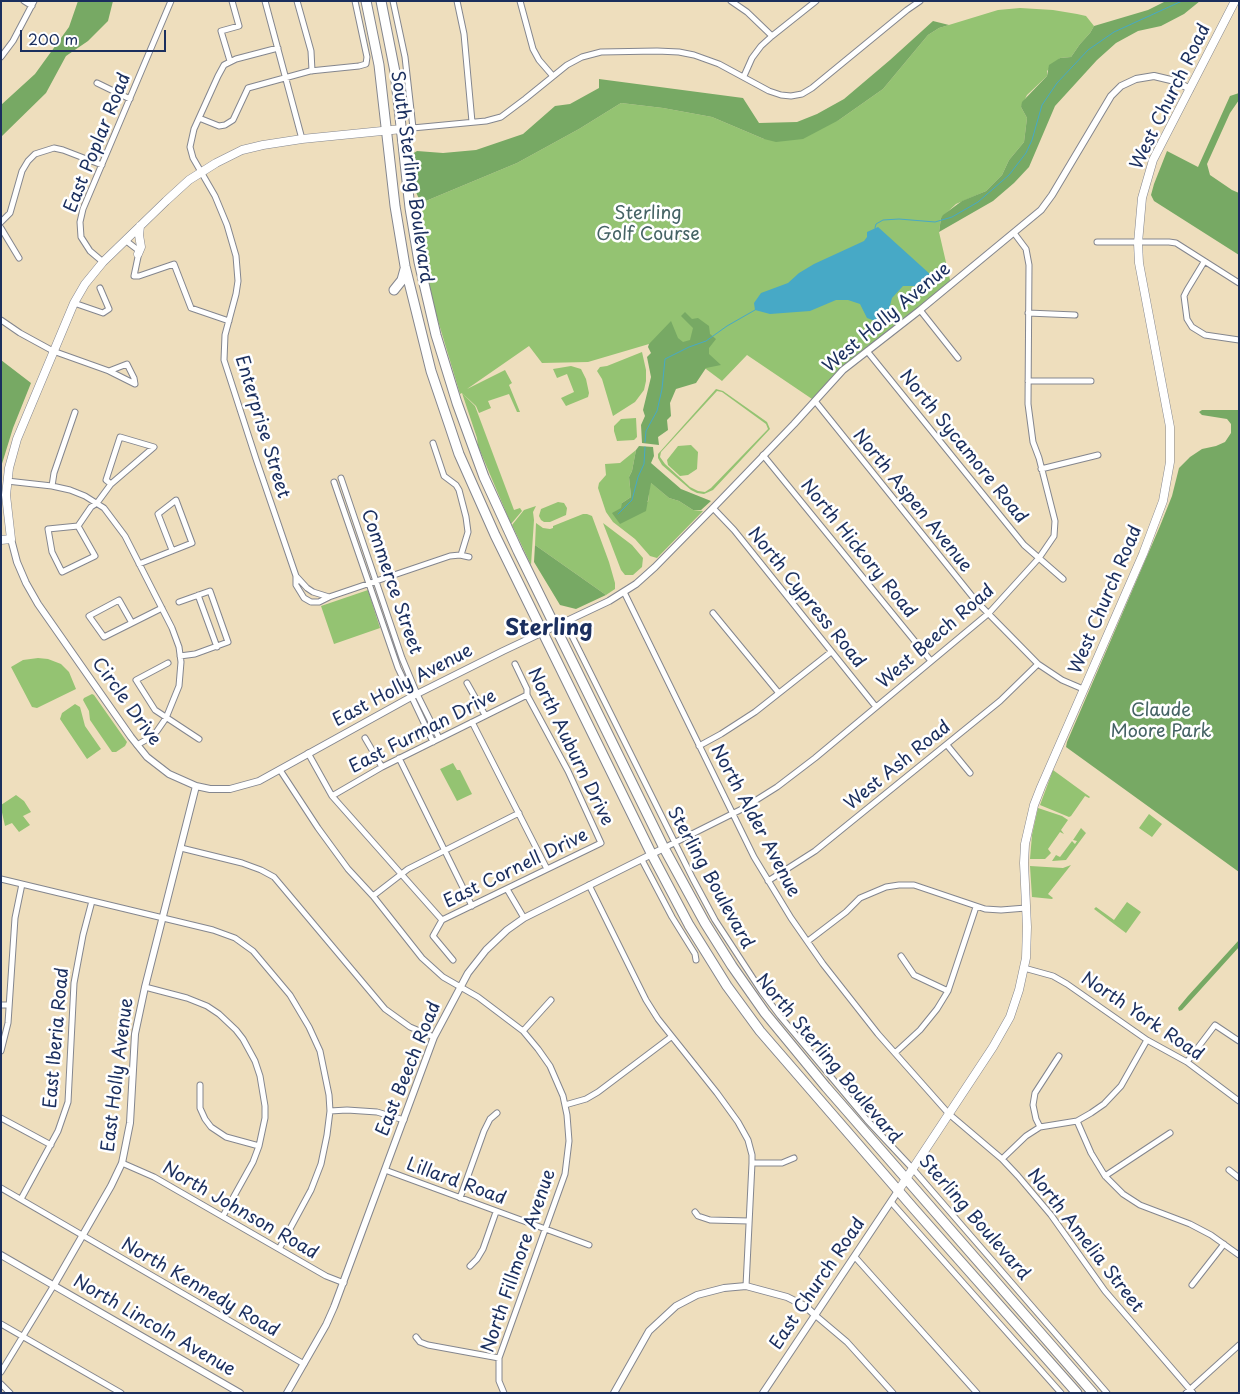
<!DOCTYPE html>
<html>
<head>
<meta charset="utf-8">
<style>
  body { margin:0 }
  #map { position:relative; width:1240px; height:1394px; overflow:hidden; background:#eedebd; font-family:"Playpen Sans",sans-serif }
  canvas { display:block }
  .frame { position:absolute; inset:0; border:2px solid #1b2f5e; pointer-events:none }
  .scale { position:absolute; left:20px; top:30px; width:146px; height:22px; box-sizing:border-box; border:2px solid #1b2f5e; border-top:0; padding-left:6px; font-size:15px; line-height:18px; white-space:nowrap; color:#1b2f5e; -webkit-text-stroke:4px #fff; paint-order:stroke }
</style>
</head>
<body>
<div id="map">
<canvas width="1240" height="1394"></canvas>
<div class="frame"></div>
<div class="scale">200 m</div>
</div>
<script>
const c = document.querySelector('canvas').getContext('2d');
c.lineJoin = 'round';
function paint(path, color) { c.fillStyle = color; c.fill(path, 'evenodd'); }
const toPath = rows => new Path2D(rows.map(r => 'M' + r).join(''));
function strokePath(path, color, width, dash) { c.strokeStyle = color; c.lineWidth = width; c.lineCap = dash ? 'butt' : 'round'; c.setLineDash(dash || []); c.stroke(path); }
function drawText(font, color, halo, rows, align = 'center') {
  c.font = font + ' "Playpen Sans",sans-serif'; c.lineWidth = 5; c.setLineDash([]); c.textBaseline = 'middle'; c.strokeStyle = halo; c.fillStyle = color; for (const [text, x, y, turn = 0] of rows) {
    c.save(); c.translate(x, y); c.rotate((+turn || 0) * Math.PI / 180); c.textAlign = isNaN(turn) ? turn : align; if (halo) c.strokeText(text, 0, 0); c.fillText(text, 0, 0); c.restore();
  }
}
paint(toPath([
  [1020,8,1053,10,1077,14,1086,16,1094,26,1090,33,1080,44,1071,57,1060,58,1047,71,1047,76,1027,95,1021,107,1027,118,1024,142,1009,160,1002,175,986,191,956,204,941,218,939,232,951,284,843,370,815,401,747,355,722,381,666,339,588,362,542,363,529,346,467,389,505,370,512,383,509,385,520,412,517,412,509,394,488,401,491,408,479,413,476,406,462,393,475,406,514,510,520,508,522,511,511,524,478,446,477,438,462,393,460,394,430,294,421,203,517,163,579,129,621,103,663,108,712,117,764,139,839,120,883,89,928,35,939,28,998,10],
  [642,352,646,370,646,381,644,390,635,402,613,416,602,379,597,371,600,367,607,366],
  [571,366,581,369,586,379,589,393,588,397,566,406,561,398,574,392,567,374,557,378,553,369],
  [716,389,723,391,767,422,770,429,713,490,704,494,697,493,691,490,662,465,658,458,658,454],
  [717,391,722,392,766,424,768,429,711,488,705,492,698,491,690,487,665,464,660,457,661,452],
  [636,418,637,437,634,440,617,441,614,431,614,426,621,419],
  [691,445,698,452,697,469,688,475,680,476,668,465,667,460,678,446],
  [636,450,632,471,629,477,631,497,622,503,648,502,650,482,669,498,679,501,693,510,703,511,657,558,650,556,635,539,613,522,606,512,598,488,599,483,606,475,605,464,620,463],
  [558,502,564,503,567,508,566,515,550,522,544,522,541,520,539,516,541,509],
  [536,506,533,512,534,520,531,565,512,525,524,510],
  [583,514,587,514,592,516,609,562,615,583,615,589,606,595,535,545,536,523,543,528,550,529,553,528,553,526],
  [603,523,632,545,643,558,642,567,633,575,625,575,621,570],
  [368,590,380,628,334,644,321,606],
  [38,658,48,659,61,664,69,672,76,689,37,708,32,707,11,667,23,660],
  [92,694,94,695,127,742,125,746,116,752,112,752,90,720,89,711,83,700,84,698],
  [75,704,80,707,85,726,101,749,87,759,60,719,62,713],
  [453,763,457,770,460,770,472,794,457,801,440,769],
  [1053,770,1090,797,1089,798,1085,796,1071,816,1069,817,1040,805],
  [16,795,24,801,31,812,17,819,23,816,30,825,19,832,12,823,5,826,1,808,1,805],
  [1038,808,1062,816,1068,820,1061,830,1064,834,1060,832,1048,849,1051,853,1045,859,1030,859,1032,835],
  [1149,814,1162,824,1152,837,1139,828],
  [1081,828,1086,833,1066,860,1052,861,1056,855,1060,857,1072,841,1075,844,1077,841,1073,840],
  [1071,865,1048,894,1053,898,1052,899,1032,897,1030,866,1063,868],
  [1127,902,1141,912,1126,933,1094,909,1096,907,1114,920]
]), '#94c372');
paint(toPath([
  [78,1,113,1,108,21,88,41,66,56,46,93,1,137,1,105,35,74,69,27],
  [1166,1,1200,1,1184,14,1161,26,1138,31,1116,43,1097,60,1055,106,1029,167,1014,183,993,201,939,232,941,218,943,215,962,201,986,191,1002,175,1009,160,1024,142,1027,118,1021,107,1022,102,1047,76,1049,65,1060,58,1071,57,1080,44,1090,33,1094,26,1148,10],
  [933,21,949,25,939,28,928,35,883,89,839,120,803,139,776,142,764,139,712,117,663,108,621,103,579,129,517,163,421,203,413,186,409,156,417,151,443,153,476,150,523,134,555,106,570,104,599,88,599,79,743,98,759,123,797,122,817,114,844,99,890,60],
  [1239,93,1239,100,1230,113,1207,164,1210,175,1232,190,1239,193,1239,255,1154,201,1151,195,1154,184,1167,151,1198,167,1230,96],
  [685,312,692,319,698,318,709,326,710,334,716,339,709,348,709,354,721,365,706,368,696,383,676,389,670,403,671,416,667,420,668,430,658,437,659,445,642,443,641,425,645,416,643,410,651,377,647,357,651,353,648,347,649,344,671,321,678,338,683,342,690,340,693,328,681,316],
  [1,360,31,383,13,428,1,467],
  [1202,410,1239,410,1239,872,1066,747,1067,742,1160,526,1172,496,1179,468,1190,457,1202,449,1216,446,1225,442,1231,433,1231,424,1227,419,1202,415,1199,412],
  [639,446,653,447,654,456,651,463,681,489,711,501,701,510,693,510,679,501,669,498,651,483,646,511,620,524,612,513,621,508,622,503,631,497,629,477,632,471,636,450],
  [535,545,606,595,576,609,560,605,534,562],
  [1239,940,1239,947,1182,1010,1179,1011,1178,1008,1188,996]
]), '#77a964');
paint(toPath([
  [878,227,931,275,915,286,903,286,892,298,889,309,884,315,875,321,867,318,860,304,848,300,836,300,810,311,770,314,755,310,754,303,761,293,788,283,799,273,814,264,864,241,867,237,867,232]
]), '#47a9c6');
strokePath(toPath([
  [875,228,876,224,883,220,899,219,935,222,952,217,978,202,1009,175,1026,153,1032,140,1042,105,1057,83,1088,50,1114,32,1182,1],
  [645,442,646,431,657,411,662,389,665,359,689,347,706,341,727,326,755,310],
  [618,514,632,500,638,477,644,464,645,447]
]), '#47a9c6', 1);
const minor = toPath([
  [24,1,32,6],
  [265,1,302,139],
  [297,1,311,51,312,71],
  [393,1,405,57,413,128],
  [457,1,464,34,472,122],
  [520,1,533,49,539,60,552,75],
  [731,1,747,12,772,36],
  [278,48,236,59,224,65,218,76,194,129,190,147,193,158,215,196,227,225,236,256,238,281,236,294,225,335,224,360,256,459,296,576,296,585,304,598,311,602,319,602,329,597,450,556,460,555,469,557],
  [1,57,13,41,34,1],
  [230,61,221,31,239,26,232,1],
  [744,76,752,58,761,46,772,36,816,1],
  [97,83,130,99],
  [199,118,219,126,225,125,233,120,248,88,310,71,359,66,366,64,367,57,355,1],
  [402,129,486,121,501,117,525,99,567,65,582,57,601,52,657,51,679,52,694,55,719,64,769,91,781,95,791,96,802,94,812,88,907,10,920,1],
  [1,222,10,213,22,171,28,161,35,154,54,148,63,150,102,165],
  [1,228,19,258],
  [125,240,138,250,138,257,134,276,139,276,174,264,191,308,229,321],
  [1097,242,1169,242,1176,243,1239,283],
  [103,262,90,251,81,237,80,222,83,209,171,1],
  [1204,262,1187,290,1184,296,1187,319,1192,327,1205,335,1239,340],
  [74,303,103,313,109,309,100,288],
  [920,310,958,358],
  [1028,313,1075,315],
  [1,320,20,333,53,351,109,371,127,364,134,378,135,384,109,371],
  [867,351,1024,545,1063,579],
  [1028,381,1091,381],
  [815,401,976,601,1038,664,1062,680,1083,689],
  [433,443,444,476,456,485,459,490,466,517,468,532,461,555],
  [763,455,931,661],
  [1041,469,1098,455],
  [341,478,402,658,417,694,439,738],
  [7,481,52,486,70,490,85,496,104,508,125,536,172,628,179,647,181,662,179,686,166,718,157,731,151,737,137,745],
  [334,482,398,668,433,742],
  [52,486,54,473,75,412],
  [713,508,734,530,876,707],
  [78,526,95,556,62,572,52,552,48,529,78,526,91,507,97,503,111,484,154,447,120,437,106,480,111,484],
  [139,564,192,543,176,500,158,514,172,550],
  [296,576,307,588,313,592,329,597],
  [624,592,754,857,791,918,823,964,878,1034,949,1114,1002,1159,1018,1176,1051,1215,1105,1291,1193,1393],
  [198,595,217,647],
  [179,602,210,591,228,642,195,654,180,656],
  [713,613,778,692],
  [565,622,693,879,715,920,762,992,780,1016,867,1120,912,1168,1107,1393],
  [132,623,119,600,89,616,104,637,162,608],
  [168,663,136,680,155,710,199,739],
  [467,683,485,715],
  [472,722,547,869],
  [365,738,382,767],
  [947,745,970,773],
  [699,746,721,734,755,712,831,652],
  [308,753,332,796,442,920],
  [399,758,472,906],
  [280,770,318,828,348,869,373,896,422,958,443,977,478,997,523,1031,538,1049,550,1066,563,1096,567,1115,569,1141,565,1174,499,1358,499,1381,504,1393],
  [332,796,382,767,527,695],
  [181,848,242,863,261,870,274,877,385,1009,410,1027,434,1037],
  [664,848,742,809,777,787,815,758,989,613,1039,558,1054,536,1055,521,1039,458,1033,442,1028,404,1029,265,1026,249,1014,233],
  [642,860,672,917,695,954,696,960],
  [1,879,213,930,235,938,253,951,290,995,309,1027,320,1051,329,1095,330,1111,327,1135,321,1164,311,1190,279,1249],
  [768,881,815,851,1000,701,1038,664],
  [589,885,646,1000,658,1019,717,1093,738,1122,748,1140,752,1155,752,1163,746,1286],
  [507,889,524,918],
  [373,896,408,869,519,813],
  [442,920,601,843,568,771,527,695,527,689,515,664],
  [442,920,433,936,453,960],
  [808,941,846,912,860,898,886,887,899,885,914,885,985,909,1001,910,1026,908],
  [901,956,914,975,948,991],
  [1024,968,1053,976,1067,984,1147,1040,1187,1062,1239,1101],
  [145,987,187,998,207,1006,219,1014,236,1030,243,1039,255,1061,260,1076,265,1106,265,1118,259,1146,253,1162,223,1216],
  [1,1005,9,1005],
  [523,1031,551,1000],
  [1,1051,8,1023,15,918,22,884],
  [895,1053,920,1030,937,1009,948,991,976,907],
  [1187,1062,1215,1025,1239,1041],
  [200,1085,200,1108,205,1119,211,1127,226,1137,259,1146],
  [565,1105,586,1099,598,1092,671,1037],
  [330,1111,347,1110,377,1112,404,1120],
  [1,1118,51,1145],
  [1077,1121,1091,1153,1105,1176,1123,1194,1140,1205,1190,1224,1211,1235,1239,1255],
  [1040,1127,1036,1119,1033,1105,1035,1093,1059,1056],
  [1002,1159,1026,1136,1040,1127,1077,1121,1091,1113,1104,1104,1121,1086,1147,1040],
  [122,1163,154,1177,326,1276,344,1283],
  [752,1163,782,1163,794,1158],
  [385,1170,589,1245],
  [1229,1170,1239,1178],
  [1105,1176,1170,1133],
  [1,1188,304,1364],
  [460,1198,484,1131,490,1119,497,1113],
  [21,1199,58,1131,68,1102,74,983,83,935,92,901],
  [891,1202,1061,1393],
  [695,1212,698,1216,710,1220,749,1221],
  [855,1257,977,1393],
  [470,1266,477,1259,483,1249,496,1212],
  [1192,1285,1224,1244],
  [815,1315,847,1342,893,1393],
  [1,1324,121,1393],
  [416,1337,420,1342,428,1345,499,1358],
  [1,1372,54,1285],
  [1,1384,10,1393],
  [1186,1393,1239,1345]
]);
const tertiary = toPath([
  [11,539,17,562,26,583,38,604,131,737,147,757,169,774,196,786,210,789,230,789,259,781,411,697,503,651,609,601,636,584,655,567,713,508,794,424,843,370,920,310,1041,210,1052,195,1111,96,1121,86,1136,79,1154,76,1175,81,1190,89],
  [1,1255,240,1393],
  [54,1285,111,1186,122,1163,130,1123,135,1034,145,987,196,786],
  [287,1393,326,1325,334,1307,434,1037,468,973,486,950,507,930,524,918,664,848],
  [614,1393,649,1331,676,1306,697,1295,724,1288,746,1286,787,1297,805,1306,815,1315],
  [763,1393,898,1191]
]);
const secondary = toPath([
  [138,254,141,247,139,235,140,226],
  [1,540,11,539,6,495,9,468,17,439,74,303,85,284,103,262,166,201,189,180,216,163,242,150,263,145,302,139,402,129],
  [898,1191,993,1047,1010,1017,1019,990,1026,958,1027,927,1024,863,1025,844,1034,805,1041,787,1143,554,1163,501,1170,462,1170,427,1139,263,1138,243,1142,198,1153,160,1235,1]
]);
const primary = toPath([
  [366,1,379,65,395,206,405,266,431,371,450,427,459,454,495,535,652,855,689,925,704,949,727,986,760,1031,915,1210,1077,1393],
  [381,1,395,72,410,208,419,262,436,335,457,403,484,477,518,551,664,848,705,923,732,966,765,1013,826,1087,1093,1393],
  [394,290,402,280,405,269]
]);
strokePath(minor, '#84868e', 7);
strokePath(tertiary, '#84868e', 8);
strokePath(secondary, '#84868e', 9);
strokePath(primary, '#84868e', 11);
strokePath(minor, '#fff', 5);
strokePath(tertiary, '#fff', 6);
strokePath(secondary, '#fff', 8);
strokePath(primary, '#fff', 9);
drawText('18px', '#1b2f5e', '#fff', [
  ["West Church Road",1171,97,-64],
  ["East Poplar Road",98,143,-68],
  ["South Sterling Boulevard",411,177,82],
  ["West Holly Avenue",887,318,-40],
  ["Enterprise Street",262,427,73],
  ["North Sycamore Road",963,447,51],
  ["North Aspen Avenue",912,501,51],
  ["North Hickory Road",858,549,51],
  ["Commerce Street",391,582,71],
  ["North Cypress Road",806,598,51],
  ["West Church Road",1106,600,-67],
  ["West Beech Road",936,637,-41],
  ["East Holly Avenue",403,686,-28],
  ["Circle Drive",126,702,54],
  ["East Furman Drive",423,732,-27],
  ["North Auburn Drive",570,747,64],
  ["West Ash Road",898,766,-39],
  ["North Alder Avenue",755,821,62],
  ["East Cornell Drive",516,869,-26],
  ["Sterling Boulevard",710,878,61],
  ["North York Road",1142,1017,34],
  ["East Iberia Road",57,1038,-85],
  ["North Sterling Boulevard",828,1059,50],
  ["East Beech Road",409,1069,-68],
  ["East Holly Avenue",118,1075,-83],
  ["Lillard Road",456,1182,20],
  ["North Johnson Road",240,1211,30],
  ["Sterling Boulevard",974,1218,49],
  ["North Amelia Street",1085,1241,52],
  ["North Fillmore Avenue",519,1261,-71],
  ["East Church Road",818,1284,-56],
  ["North Kennedy Road",200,1288,30],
  ["North Lincoln Avenue",154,1326,30]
]);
drawText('18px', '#456365', '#fff', [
  ["Sterling",648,214],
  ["Golf Course",648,235],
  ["Claude",1161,711],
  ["Moore Park",1161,732]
]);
drawText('bold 22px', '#1b2f5e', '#fff', [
  ["Sterling",549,629]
]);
</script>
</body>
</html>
